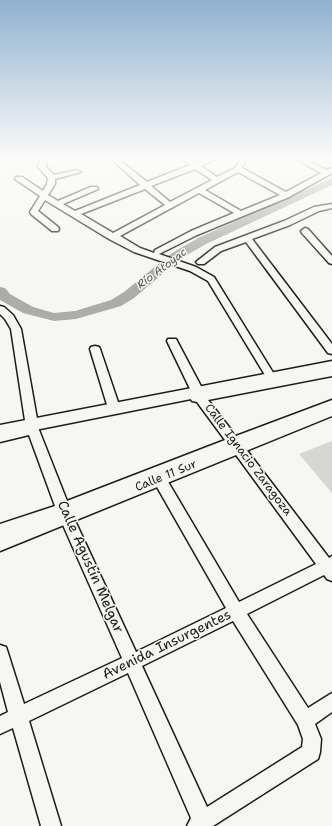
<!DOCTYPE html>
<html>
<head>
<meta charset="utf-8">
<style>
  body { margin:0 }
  canvas { display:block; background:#f6f6f2 }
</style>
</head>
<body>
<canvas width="332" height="826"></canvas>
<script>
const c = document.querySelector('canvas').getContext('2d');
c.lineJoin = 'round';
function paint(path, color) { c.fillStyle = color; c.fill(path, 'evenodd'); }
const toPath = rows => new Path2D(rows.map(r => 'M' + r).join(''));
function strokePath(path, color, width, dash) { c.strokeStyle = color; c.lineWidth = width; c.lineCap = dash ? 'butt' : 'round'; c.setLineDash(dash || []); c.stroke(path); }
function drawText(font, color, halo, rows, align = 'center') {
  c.font = font + ' "Shantell Sans",sans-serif'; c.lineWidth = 3; c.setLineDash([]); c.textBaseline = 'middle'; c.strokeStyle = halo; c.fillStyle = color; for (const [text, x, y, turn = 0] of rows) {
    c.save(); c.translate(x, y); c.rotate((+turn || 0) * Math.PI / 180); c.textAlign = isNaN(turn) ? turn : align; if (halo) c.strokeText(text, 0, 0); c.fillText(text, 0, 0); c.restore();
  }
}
paint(toPath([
  [332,441,332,493,299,454]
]), '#d6d6d2');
paint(toPath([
  [332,178,332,185,206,244,180,259,134,298,121,306,76,319,54,321,23,313,0,300,0,287,5,288,10,294,33,307,54,313,75,311,111,300,124,292,172,253,198,238,332,178]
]), '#acaca9');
const minor = toPath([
  [41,158,47,158,46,167,54,175,77,170,81,172,55,179,55,184,48,195,58,201,91,187,97,187,98,189,63,204,75,211,140,185,110,158,117,158,147,182,190,165,181,158,188,158,196,163,209,158,218,158,201,166,217,177,235,168,241,158,247,158,242,168,286,192,321,173,294,158,302,158,327,170,332,168,332,173,289,197,197,235,159,254,196,267,214,277,277,379,332,368,332,376,208,400,236,436,332,400,332,409,242,444,329,558,332,556,332,581,327,579,324,575,247,614,308,708,332,693,332,712,315,724,321,739,320,752,318,759,213,826,187,826,191,818,128,673,29,721,61,826,41,826,13,728,0,734,0,716,8,712,0,682,0,645,6,647,8,653,24,704,122,658,59,516,0,536,0,524,55,506,29,435,0,442,0,432,26,427,11,329,5,319,0,314,0,306,4,307,13,315,21,329,39,430,67,501,225,440,197,402,192,401,190,398,193,395,167,341,168,339,176,339,204,392,268,380,208,281,190,271,134,252,109,239,45,200,38,211,58,227,59,229,58,231,52,231,31,214,30,212,40,196,15,179,16,177,22,177,43,191,47,184,48,178,38,167,41,158],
  [195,169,212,180,170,202,151,186,195,169],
  [238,172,280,195,241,211,205,190,238,172],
  [145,189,165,205,113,233,81,214,145,189],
  [199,193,234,213,191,231,155,250,154,253,140,248,120,236,199,193],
  [231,448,316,564,239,602,164,475,231,448],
  [153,480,226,608,136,652,71,512,153,480],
  [233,621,298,725,303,739,302,747,207,807,142,666,233,621],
  [332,204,332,208,319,211,290,225,252,239,332,344,332,354,328,353,246,242,221,251,204,264,198,264,196,262,215,247,284,221,314,207,332,204],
  [305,228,308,229,332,256,332,264,329,263,302,233,301,231,305,228],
  [95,346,99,347,100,349,120,408,118,411,114,412,110,411,108,408,90,349,91,347,95,346]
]);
const major = toPath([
  [332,361,332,371,0,437,0,425,332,361],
  [332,405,332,416,0,551,0,535,332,405]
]);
strokePath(minor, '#1c1c1c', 3);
strokePath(major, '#1c1c1c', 3);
paint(minor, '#f6f6f2');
paint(major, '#f6f6f2');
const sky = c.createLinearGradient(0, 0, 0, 273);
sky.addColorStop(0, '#90b1cf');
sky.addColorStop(0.58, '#fbfbf9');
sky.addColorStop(1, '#fbfbf900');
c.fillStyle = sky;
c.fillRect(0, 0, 332, 273);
drawText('italic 11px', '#565654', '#f6f6f2', [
  ["Río Atoyac",162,269,-37]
]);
drawText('12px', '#1c1c1c', '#f6f6f2', [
  ["Calle Ignacio Zaragoza",248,460,53],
  ["Calle 11 Sur",166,476,-22]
]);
drawText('14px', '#1c1c1c', '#f6f6f2', [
  ["Calle Agustín Melgar",90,567,66],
  ["Avenida Insurgentes",167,645,-26]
]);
</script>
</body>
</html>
